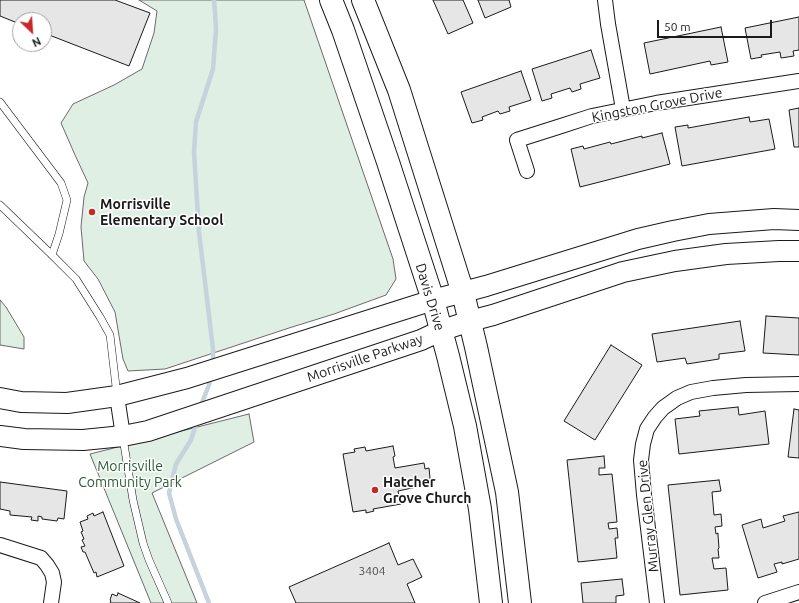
<!DOCTYPE html>
<html>
<head>
<meta charset="utf-8">
<style>
  body { margin:0 }
  #map { position:relative; width:799px; height:603px; overflow:hidden; background:#fff; font-family:Ubuntu,sans-serif }
  canvas { display:block }
  .north { position:absolute; left:12px; top:12px; width:40px; height:40px; box-sizing:border-box; background:#fff; border:1px solid #a3a3a3; border-radius:50%; rotate:155deg; font-size:11px; font-weight:700; line-height:16px; text-align:center; color:#1a1a1a }
  .north::after { content:''; display:block; margin:auto; width:14px; height:18px; background:#c62828; clip-path:polygon(50% 0,100% 100%,50% 72%,0 100%) }
  .scale { position:absolute; left:657px; top:20px; width:115px; height:18px; box-sizing:border-box; border:2px solid #1a1a1a; border-top:0; padding-left:5px; font-size:12px; line-height:14px; white-space:nowrap; color:#1a1a1a; -webkit-text-stroke:3px #fff; paint-order:stroke }
</style>
</head>
<body>
<div id="map">
<canvas width="799" height="603"></canvas>
<div class="north">N</div>
<div class="scale">50 m</div>
</div>
<script>
const c = document.querySelector('canvas').getContext('2d');
c.lineJoin = 'round';
function paint(path, color) { c.fillStyle = color; c.fill(path, 'evenodd'); }
const toPath = rows => new Path2D(rows.map(r => 'M' + r).join(''));
function strokePath(path, color, width, dash) { c.strokeStyle = color; c.lineWidth = width; c.lineCap = dash ? 'butt' : 'round'; c.setLineDash(dash || []); c.stroke(path); }
function drawText(font, color, halo, rows, align = 'center') {
  c.font = font + ' Ubuntu,sans-serif'; c.lineWidth = 3; c.setLineDash([]); c.textBaseline = 'middle'; c.strokeStyle = halo; c.fillStyle = color; for (const [text, x, y, turn = 0] of rows) {
    c.save(); c.translate(x, y); c.rotate((+turn || 0) * Math.PI / 180); c.textAlign = isNaN(turn) ? turn : align; if (halo) c.strokeText(text, 0, 0); c.fillText(text, 0, 0); c.restore();
  }
}
const green = toPath([
  [139,0,304,0,393,259,396,279,386,295,334,314,289,328,165,369,128,371,123,359,115,312,98,279,84,261,81,227,84,197,88,183,75,155,61,123,73,104,114,85,142,69,154,33,157,11,139,0],
  [0,300,6,307,24,337,24,349,0,345,0,300],
  [249,414,254,442,152,493,197,603,151,603,90,454,249,414]
]);
paint(green, '#e0efe3');
strokePath(green, '#6a6a6a', 1);
strokePath(toPath([
  [213,364,213,349,199,232,194,152,196,122,213,69,216,30,215,12,214,0],
  [200,408,203,400,209,385,211,375],
  [197,421,191,440,176,464,169,493,176,519,209,603]
]), '#c6d2dc', 4.5);
const building = toPath([
  [0,0,115,0,150,13,129,66,44,33,44,20,20,20,20,24,0,16,0,0],
  [433,0,463,0,473,23,448,34,433,0],
  [478,0,509,0,511,7,485,18,478,0],
  [799,17,799,50,793,51,794,56,781,58,780,52,761,55,762,57,751,59,745,28,799,17],
  [721,27,728,62,711,65,710,61,650,74,644,43,721,27],
  [591,50,600,78,580,84,581,89,572,92,570,88,551,94,552,98,542,101,532,69,591,50],
  [521,71,531,100,509,107,510,111,500,114,498,111,482,117,483,120,472,123,461,92,521,71],
  [799,108,799,147,794,147,789,110,799,108],
  [749,117,750,122,769,119,775,149,682,166,675,127,688,125,688,128,749,117],
  [662,133,670,164,580,187,571,149,583,146,584,149,610,142,611,144,642,136,642,138,662,133],
  [766,316,799,318,799,355,763,353,766,316],
  [740,321,745,351,719,354,719,359,687,364,685,358,657,362,652,334,740,321],
  [611,345,642,365,595,440,564,421,611,345],
  [738,407,739,415,765,411,769,444,679,454,675,419,700,416,699,411,738,407],
  [794,409,799,410,799,458,788,457,794,409],
  [393,446,395,456,393,457,395,468,424,463,425,469,429,468,430,478,425,480,426,485,398,491,401,504,373,509,374,511,366,513,366,510,353,512,343,454,355,452,354,449,365,447,366,451,393,446],
  [604,456,605,468,599,468,599,475,612,474,617,522,608,523,609,529,617,528,618,538,615,538,617,558,578,562,567,460,604,456],
  [719,480,721,491,712,492,714,515,721,514,722,526,715,527,716,534,718,533,718,535,719,548,718,549,719,558,712,558,714,569,726,568,728,590,680,595,668,485,719,480],
  [0,482,67,491,64,519,58,518,57,521,42,519,42,517,38,516,38,521,31,520,32,517,10,515,10,511,0,509,0,482],
  [103,512,124,566,97,577,96,572,94,573,85,552,83,552,81,547,85,546,82,540,84,539,81,532,83,531,80,522,88,519,87,516,93,513,94,516,103,512],
  [799,512,799,559,782,564,782,562,774,564,777,572,758,578,742,525,761,519,763,528,785,521,783,516,799,512],
  [389,543,398,565,413,559,422,577,407,584,415,603,296,603,289,587,389,543],
  [622,579,624,595,616,596,616,603,583,603,581,583,622,579],
  [118,593,140,603,110,603,111,601,110,600,112,594,117,596,118,593]
]);
paint(building, '#e6e6e6');
strokePath(building, '#1a1a1a', 1);
const service = toPath([
  [0,102,61,183,67,200,59,234,52,255],
  [0,205,52,255,76,279,100,317,110,335,117,395],
  [123,438,133,500,143,543,149,560,168,603]
]);
const minor = toPath([
  [605,0,608,24,623,109],
  [527,171,517,140,558,127,592,116,656,103,799,81],
  [117,396,123,436],
  [0,545,41,558,47,565,52,573,54,582,51,603],
  [657,603,644,495,641,460,643,444,647,429,655,417,663,408,677,398,691,392,713,388,746,385,799,384],
  [765,603,799,592]
]);
const secondary = toPath([
  [0,398,21,402,67,403,117,396,187,378,433,300,486,286,638,239,673,231,709,224,774,219,799,220],
  [0,436,24,439,83,440,123,436,148,431,421,340,440,331,470,321,493,315,623,272,675,261,726,254,779,251,799,251]
]);
const primary = toPath([
  [331,0,343,30,388,162,433,300,448,356,465,426,480,509,491,603],
  [363,0,399,90,463,293,476,347,507,492,520,603]
]);
strokePath(service, '#1a1a1a', 8);
strokePath(minor, '#1a1a1a', 16);
strokePath(secondary, '#1a1a1a', 22);
strokePath(primary, '#1a1a1a', 24);
strokePath(service, '#fff', 7);
strokePath(minor, '#fff', 14);
strokePath(secondary, '#fff', 20);
strokePath(primary, '#fff', 22);
for (const [x, y, r, color] of [
  [92,212,4,"#c62828"],
  [375,490,4,"#c62828"]
]) { const dot = new Path2D(); dot.arc(x, y, r, 0, 2 * Math.PI); c.fillStyle = color; c.fill(dot); strokePath(dot, '#fff', 1.5); }
drawText('12px', '#4d4d4d', null, [
  ["3404",372,571]
]);
drawText('14px', '#1a1a1a', '#fff', [
  ["Kingston Grove Drive",657,105,-11],
  ["Davis Drive",430,297,73],
  ["Morrisville Parkway",365,358,-19],
  ["Murray Glen Drive",648,516,-96]
]);
drawText('bold 14px', '#1a1a1a', '#fff', [
  ["Morrisville",100,204],
  ["Elementary School",100,220],
  ["Hatcher",383,482],
  ["Grove Church",383,498]
], 'left');
drawText('14px', '#2b5a34', '#fff', [
  ["Morrisville",130,466],
  ["Community Park",130,482]
]);
</script>
</body>
</html>
